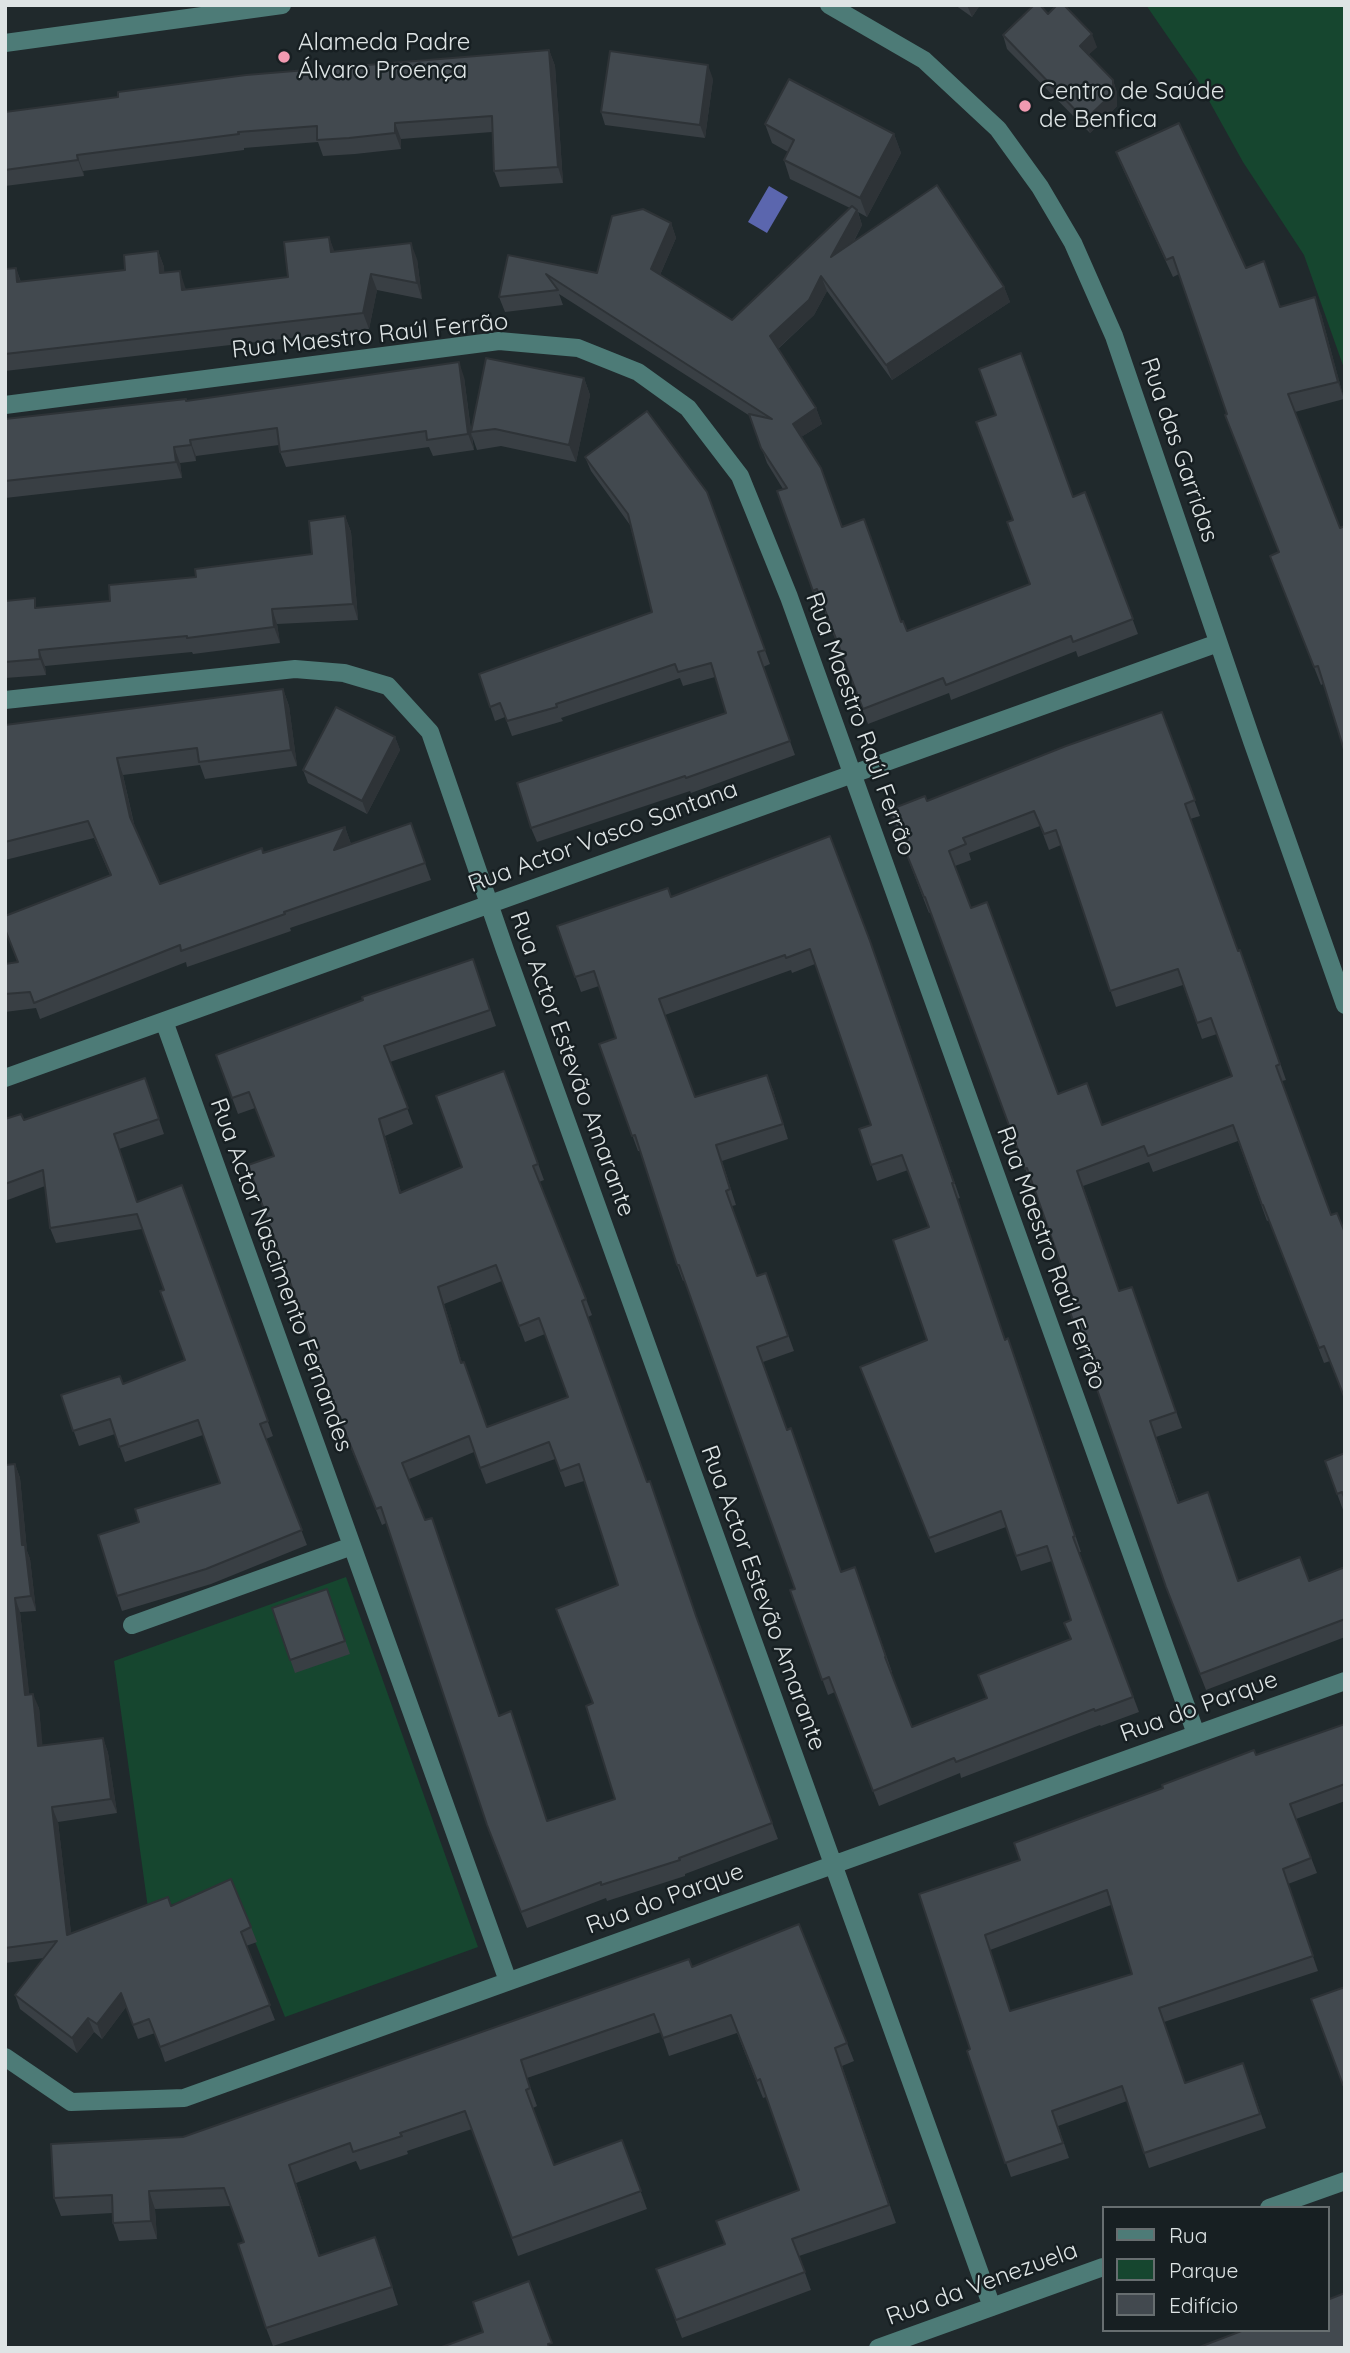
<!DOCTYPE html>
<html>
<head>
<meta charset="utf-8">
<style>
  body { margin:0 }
  #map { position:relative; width:1350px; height:2353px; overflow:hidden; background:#20292c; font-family:Quicksand,sans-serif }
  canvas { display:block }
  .frame { position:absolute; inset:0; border:7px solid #dee4e5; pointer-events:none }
  .legend { position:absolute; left:1102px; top:2206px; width:228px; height:126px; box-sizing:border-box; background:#171f22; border:2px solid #676e70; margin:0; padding:9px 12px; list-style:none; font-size:21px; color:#dee4e5 }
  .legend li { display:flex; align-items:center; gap:14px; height:35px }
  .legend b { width:35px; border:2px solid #676e70 }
</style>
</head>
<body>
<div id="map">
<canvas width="1350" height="2353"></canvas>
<div class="frame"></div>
<ul class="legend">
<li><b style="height:9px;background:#4d7b77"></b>Rua</li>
<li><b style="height:19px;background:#16462f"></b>Parque</li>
<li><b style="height:19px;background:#42494f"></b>Edifício</li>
</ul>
</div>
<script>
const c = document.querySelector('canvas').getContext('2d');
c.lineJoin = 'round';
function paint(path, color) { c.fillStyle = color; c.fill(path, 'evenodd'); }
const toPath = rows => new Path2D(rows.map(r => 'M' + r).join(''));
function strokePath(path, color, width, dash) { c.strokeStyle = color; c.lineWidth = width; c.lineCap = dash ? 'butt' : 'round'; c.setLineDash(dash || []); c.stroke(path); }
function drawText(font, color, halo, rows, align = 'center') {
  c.font = font + ' Quicksand,sans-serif'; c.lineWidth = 5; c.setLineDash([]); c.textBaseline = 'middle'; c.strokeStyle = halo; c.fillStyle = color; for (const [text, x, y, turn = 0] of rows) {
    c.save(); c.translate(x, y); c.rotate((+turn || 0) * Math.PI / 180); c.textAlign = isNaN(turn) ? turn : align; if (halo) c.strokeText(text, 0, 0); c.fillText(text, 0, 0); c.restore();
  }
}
paint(toPath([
  [1146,5,1345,5,1345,371,1304,255,1243,162,1197,79],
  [346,1577,478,1947,285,2017,236,1894,148,1908,114,1661]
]), '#16462f');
paint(toPath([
  [769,186,788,197,767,233,748,222]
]), '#5b66ae');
strokePath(toPath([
  [829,5,924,60,998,129,1040,187,1073,243,1114,336,1252,741,1345,1005],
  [5,43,282,5],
  [5,405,499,341,578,348,638,372,688,408,740,476,789,597,1196,1734],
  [5,700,295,669,344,673,388,686,430,732,505,950,992,2307],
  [164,1021,508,1981],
  [5,1078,1218,643],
  [132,1625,352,1546],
  [5,2057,71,2102,184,2098,1345,1681],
  [1269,2208,1345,2181],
  [878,2348,1103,2267]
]), '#4d7b77', 18);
paint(toPath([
  [955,5,980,5,972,17],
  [1048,14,1097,47,1088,55,1113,80,1117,93,1117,106,1090,133,1007,49,1003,35],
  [549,50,555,66,563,183,500,187,494,171,492,132,401,139,401,149,355,154,323,156,318,142,244,148,244,150,83,171,84,176,5,186,5,112],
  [713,79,705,138,605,125,601,112],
  [765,124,894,134,901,153,867,217,858,212,862,225,853,243,1004,287,1010,302,892,380,827,291,814,315,778,349,816,408,822,424,801,437,842,527,907,631,1030,584,1073,497,1085,492,1138,634,1078,657,1076,651,951,700,949,693,868,724,822,605,819,606,777,491,783,489,767,463,750,416,559,294,563,305,505,312,499,297,508,255,597,273,671,223,676,238,660,275,732,320,850,208,790,179,784,160,788,152,772,143],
  [1116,152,1246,268,1281,307,1321,314,1344,399,1295,412,1323,684,1321,685,1270,556,1279,552,1227,414,1179,274,1173,277,1123,169],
  [329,237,334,252,417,259,422,299,377,290,369,329,5,371,5,269,16,268,21,282,125,270,158,251,164,267,164,272,185,287,186,290,288,277],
  [464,377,471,430,584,378,590,395,576,462,501,446,477,450,472,436,474,450,433,456,429,447,286,467,280,452,279,445,196,456,196,461,180,463,182,478,5,498,5,419,186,401],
  [585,457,707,492,770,664,763,667,795,755,691,793,690,791,537,842,531,828,726,713,715,677,683,686,680,678,561,718,563,721,512,736,505,717,495,721,479,674,652,612,630,525,591,471],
  [345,516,351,532,358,620,277,624,280,643,193,654,192,652,45,666,46,675,5,678,5,601,38,608,110,601,196,577,312,554],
  [283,689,289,706,297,766,205,779,200,765,123,775,135,828,160,884,345,827,351,844,411,823,431,880,290,928,291,931,187,967,186,962,40,1019,36,1008,5,1012,5,964,18,963,110,875,94,838,5,860,5,725],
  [1162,712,1200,816,1190,819,1238,951,1246,965,1286,1080,1282,1081,1330,1361,1324,1363,1269,1220,1267,1221,1238,1141,1153,1172,1149,1162,1083,1186,1119,1291,1132,1287,1182,1428,1156,1437,1179,1502,1239,1581,1309,1581,1345,1567,1345,1637,1206,1690,1166,1587,1076,1307,1032,1184,1031,1184,931,912,929,913,889,810,927,801],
  [1040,826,1049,850,1061,845,1116,1007,1183,985,1202,1039,1217,1034,1232,1076,1102,1125,1058,1094,971,908,955,866,971,860,969,853],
  [395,737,400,750,367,814,308,783,303,770],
  [671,897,876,957,960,1198,957,1199,1005,1339,1014,1354,1081,1552,1079,1552,1139,1712,1101,1726,1100,1725,961,1778,960,1773,879,1806,835,1692,828,1695,790,1590,795,1589,685,1280,683,1281,677,1265,640,1151,638,1151,599,1044,616,1038,599,986,581,992,557,926],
  [815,964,871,1125,859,1129,877,1181,908,1170,929,1227,927,1340,860,1367,866,1382,935,1553,1006,1527,1021,1571,1052,1561,1071,1620,1070,1639,987,1698,912,1727,891,1673,892,1672,855,1567,841,1572,787,1430,763,1362,794,1351,766,1273,757,1276,732,1206,736,1205,722,1161,788,1139,773,1090,767,1075,695,1097,665,1015,791,970,792,973],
  [473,959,496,1026,390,1062,413,1124,385,1136,401,1192,462,1167,504,1071,544,1180,539,1182,586,1299,592,1315,588,1317,700,1629,778,1839,685,1874,685,1876,607,1901,606,1898,527,1928,493,1842,386,1523,382,1525,338,1416,248,1165,274,1156,255,1108,238,1114,216,1055],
  [502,1281,525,1342,545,1334,568,1397,487,1427,462,1363,444,1304],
  [474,1452,486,1484,555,1459,565,1487,584,1481,618,1585,593,1704,615,1799,548,1821,499,1716,409,1479],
  [145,1078,164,1134,119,1149,137,1202,182,1185,273,1436,266,1439,307,1545,211,1584,122,1611,117,1596,139,1522,220,1483,203,1435,125,1462,115,1434,79,1446,61,1395,123,1384,185,1360,164,1290,142,1229,56,1243,50,1228,45,1186,5,1201,5,1119,24,1120],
  [1345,1453,1345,1509,1343,1510,1325,1461],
  [15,1464,20,1478,27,1551,30,1559,36,1611,20,1612,29,1694,39,1708,42,1745,103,1738,108,1753,117,1813,58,1822,71,1933,171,1906,251,1927,257,1942,246,1946,275,2020,165,2062,155,2033,138,2039,126,2007,102,2039,94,2032,77,2053,20,2009,15,1995,44,1958,5,1963,5,1465],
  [327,1589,350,1654,295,1673,272,1608],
  [1345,1724,1345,1801,1296,1819,1317,1873,1288,1884,1318,1971,1164,2022,1185,2083,1243,2063,1266,2128,1149,2168,1127,2101,1058,2126,1069,2158,1011,2177,967,2051,970,2049,919,1894,1020,1860,1256,1755],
  [1111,1905,1132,1974,1010,2011,990,1950],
  [692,1967,847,2043,854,2061,842,2066,896,2223,799,2256,811,2290,682,2338,656,2269,725,2244,799,2190,766,2097,763,2098,737,2033,669,2056,661,2032,527,2078,537,2106,533,2108,554,2165,622,2140,647,2209,518,2256,472,2129,407,2151,408,2154,360,2170,356,2161,296,2183,320,2256,382,2255,398,2305,273,2346,266,2328,244,2242,231,2206,155,2209,157,2239,119,2241,113,2223,112,2213,61,2216,54,2198,183,2137]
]), '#393f44');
paint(toPath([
  [967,5,980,5,972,17],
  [1092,34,1097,47,1084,59,1080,46],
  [549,50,555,66,563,183,558,167],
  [708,65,713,79,705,138,700,125],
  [1113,80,1117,93,1117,106,1090,133,1085,120],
  [395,123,401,139,401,149,395,133],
  [894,134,901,153,867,217,860,198],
  [77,155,83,171,84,176,78,160],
  [857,210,862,225,837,272,831,257],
  [671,223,676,238,656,284,651,269],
  [329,237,335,253,331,252],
  [411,243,417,259,422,299,417,283],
  [158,251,164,267,166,289,160,273],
  [16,268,21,284,17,282],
  [180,271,185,287,187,306,182,290],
  [371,274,377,290,369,329,363,313],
  [821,276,827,291,814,315,775,351,770,336],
  [1004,287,1010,302,892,380,886,365],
  [1315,297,1321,314,1344,399,1338,382],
  [459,362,464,377,471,432,474,450,468,434],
  [584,378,590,395,576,462,569,445],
  [816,408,822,424,798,439,793,424],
  [190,440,196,456,196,461,191,445],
  [174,447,180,463,182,478,176,462],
  [345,516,351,532,358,620,353,604],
  [272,609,277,624,280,643,274,627],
  [39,650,45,666,46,675,40,659],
  [283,689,289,706,297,766,291,750],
  [395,737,400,750,367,814,362,801],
  [117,758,123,775,136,834,130,817],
  [345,827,351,844,334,850],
  [379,1119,385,1136,406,1209,400,1193],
  [438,1287,444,1304,467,1379,461,1363],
  [15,1464,20,1478,27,1551,30,1559,36,1611,31,1596,22,1545],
  [15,1598,20,1612,31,1709,25,1695],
  [33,1694,39,1708,44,1760,38,1746],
  [103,1738,108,1753,117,1813,111,1799],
  [52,1807,58,1822,73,1949,67,1935],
  [121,1993,126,2007,102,2039,97,2024],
  [88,2018,94,2032,77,2053,72,2038],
  [149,2191,155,2209,157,2239,151,2221]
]), '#2e3337');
const building = toPath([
  [1034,5,1040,5,1048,14,1057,5,1064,5,1092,34,1080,46,1113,80,1113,93,1085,120,1003,35,1034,5],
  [549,50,558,167,494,171,492,116,395,123,395,133,349,138,317,140,317,126,238,132,239,134,77,155,78,160,5,170,5,112,118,97,118,92,246,75,549,50],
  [610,51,708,65,700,125,601,112,610,51],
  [789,79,894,134,860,198,784,160,794,140,765,124,789,79],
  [1179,123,1246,268,1264,261,1280,307,1315,297,1338,382,1288,394,1340,528,1345,526,1345,753,1318,666,1314,667,1270,556,1279,552,1225,415,1227,414,1173,257,1166,260,1116,152,1179,123],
  [937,185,1004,287,886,365,821,276,809,300,770,336,816,408,793,424,821,468,842,527,864,519,901,622,903,621,907,631,1030,584,1007,522,1013,520,976,422,996,415,979,369,1021,353,1073,497,1085,492,1133,619,1073,642,1071,636,946,685,943,678,863,709,817,589,813,591,777,491,787,488,761,448,749,414,772,419,546,274,558,290,499,297,508,255,597,273,612,216,643,209,671,223,651,269,732,320,852,206,857,210,831,257,937,185],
  [329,237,331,252,411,243,417,283,371,274,363,313,5,354,5,269,16,268,17,282,125,270,124,255,158,251,160,273,180,271,182,290,288,277,284,242,329,237],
  [486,358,584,378,569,445,495,429,471,432,486,358],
  [459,362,468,434,427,440,426,431,280,452,277,428,190,440,191,445,174,447,176,462,5,481,5,419,186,399,186,401,459,362],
  [647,411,707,492,765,650,758,652,790,741,686,778,685,776,531,828,517,783,726,713,711,663,678,672,675,664,556,704,557,707,507,721,500,703,490,707,479,674,652,612,628,514,585,457,647,411],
  [345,516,353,604,272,609,274,627,187,638,187,636,39,650,40,659,5,662,5,601,35,598,35,608,110,601,109,585,196,577,195,569,312,554,309,521,345,516],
  [283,689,291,750,199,762,197,748,117,758,130,817,160,884,262,848,263,853,345,827,334,850,411,823,425,863,284,912,285,914,181,951,180,945,34,1003,30,992,5,994,5,964,18,962,5,929,5,916,111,875,88,821,5,842,5,725,283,689],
  [336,707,395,737,362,801,303,770,336,707],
  [1162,712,1195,800,1185,804,1238,951,1240,950,1280,1064,1276,1066,1331,1215,1337,1213,1345,1233,1345,1399,1324,1346,1319,1348,1263,1205,1262,1205,1233,1125,1148,1156,1144,1146,1077,1171,1119,1291,1132,1287,1176,1412,1150,1421,1178,1503,1208,1492,1238,1581,1300,1557,1309,1581,1345,1567,1345,1619,1200,1674,1166,1587,1069,1309,1076,1307,1027,1168,1025,1169,925,897,924,897,889,810,925,796,927,801,1066,746,1162,712],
  [1034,811,1044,834,1056,830,1110,991,1178,969,1197,1023,1211,1018,1232,1076,1102,1125,1087,1083,1058,1094,987,902,971,908,949,851,966,844,963,838,1034,811],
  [830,836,870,941,954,1183,952,1183,1005,1340,1008,1338,1075,1536,1073,1537,1133,1697,1095,1711,1094,1709,956,1762,954,1758,873,1791,829,1677,822,1680,790,1590,795,1589,679,1265,677,1265,635,1135,632,1136,599,1044,616,1038,594,971,575,977,557,926,668,888,671,897,830,836],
  [810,949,871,1125,859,1129,871,1165,902,1155,929,1227,893,1240,927,1340,860,1367,929,1538,1001,1511,1016,1556,1047,1546,1071,1620,1064,1623,1071,1639,978,1675,987,1698,912,1727,885,1657,886,1657,855,1567,841,1572,791,1428,787,1430,757,1347,788,1336,766,1273,757,1276,726,1191,730,1189,716,1145,783,1124,767,1075,695,1097,659,999,785,955,786,958,810,949],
  [473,959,490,1010,384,1046,408,1108,379,1119,400,1193,462,1167,436,1096,504,1071,538,1164,533,1166,586,1299,582,1301,647,1482,650,1481,696,1616,772,1823,679,1858,680,1860,601,1885,601,1882,521,1912,487,1825,381,1507,376,1509,332,1399,248,1165,274,1156,249,1092,232,1098,216,1055,363,1000,362,997,473,959],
  [496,1265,519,1326,539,1318,568,1397,487,1427,464,1362,461,1363,438,1287,496,1265],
  [469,1436,480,1468,549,1442,560,1471,579,1464,618,1585,556,1609,593,1703,586,1706,615,1799,547,1821,511,1711,499,1716,432,1518,425,1520,402,1463,469,1436],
  [145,1078,159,1119,114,1134,137,1202,182,1185,268,1421,260,1424,302,1530,206,1569,117,1596,98,1535,139,1522,135,1509,220,1483,198,1420,119,1447,110,1419,73,1431,61,1395,120,1376,123,1384,185,1360,160,1291,164,1290,137,1214,50,1228,43,1170,5,1184,5,1119,21,1114,24,1120,145,1078],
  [1345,1453,1345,1499,1342,1492,1337,1494,1325,1461,1345,1453],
  [15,1464,22,1545,25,1545,31,1596,15,1598,25,1695,33,1694,38,1746,103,1738,111,1799,52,1807,67,1935,168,1897,171,1906,231,1879,251,1927,241,1932,270,2005,160,2047,149,2019,133,2025,121,1993,97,2024,88,2018,72,2038,15,1995,57,1941,5,1948,5,1465,15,1464],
  [327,1589,345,1641,290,1660,272,1608,327,1589],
  [1345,1724,1345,1784,1290,1804,1311,1858,1283,1869,1313,1956,1159,2008,1185,2083,1243,2063,1260,2114,1144,2153,1122,2086,1052,2111,1063,2143,1005,2163,967,2051,970,2049,919,1894,1020,1860,1014,1843,1163,1788,1162,1785,1254,1750,1256,1755,1345,1724],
  [1107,1890,1132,1974,1010,2011,985,1935,1107,1890],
  [799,1924,847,2043,835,2048,889,2205,792,2239,805,2272,676,2320,656,2269,725,2244,716,2221,799,2190,760,2079,757,2081,731,2015,663,2038,654,2014,521,2060,530,2088,526,2090,554,2165,622,2140,641,2191,512,2238,465,2111,400,2133,402,2136,353,2152,350,2143,289,2165,319,2256,375,2237,392,2287,266,2328,238,2244,244,2242,224,2188,149,2191,151,2221,113,2223,112,2195,54,2198,51,2144,183,2137,689,1959,692,1967,799,1924],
  [1345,1987,1345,2084,1343,2085,1311,1999,1345,1987],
  [529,2281,552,2343,548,2344,549,2348,439,2348,483,2332,473,2302,529,2281],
  [1345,2293,1345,2348,1197,2348,1244,2330,1327,2330,1327,2300,1345,2293]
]);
paint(building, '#42494f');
strokePath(building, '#2e3337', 2);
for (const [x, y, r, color] of [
  [284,57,7,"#f19ab1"],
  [1025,106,7,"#f19ab1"]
]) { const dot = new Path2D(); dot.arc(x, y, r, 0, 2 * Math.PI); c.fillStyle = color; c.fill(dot); strokePath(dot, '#171f22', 2.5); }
drawText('24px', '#dee4e5', '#171f22', [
  ["Alameda Padre",298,43],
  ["Álvaro Proença",298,71],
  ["Centro de Saúde",1039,92],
  ["de Benfica",1039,120]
], 'left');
drawText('24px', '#dee4e5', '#171f22', [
  ["Rua Maestro Raúl Ferrão",370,336,-6],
  ["Rua das Garridas",1179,450,71],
  ["Rua Maestro Raúl Ferrão",860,724,70],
  ["Rua Actor Vasco Santana",603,837,-20],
  ["Rua Actor Estevão Amarante",572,1064,70],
  ["Rua Maestro Raúl Ferrão",1051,1258,70],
  ["Rua Actor Nascimento Fernandes",281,1275,70],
  ["Rua Actor Estevão Amarante",763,1598,70],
  ["Rua do Parque",1199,1707,-20],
  ["Rua do Parque",665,1899,-20],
  ["Rua da Venezuela",982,2284,-20]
]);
</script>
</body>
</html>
